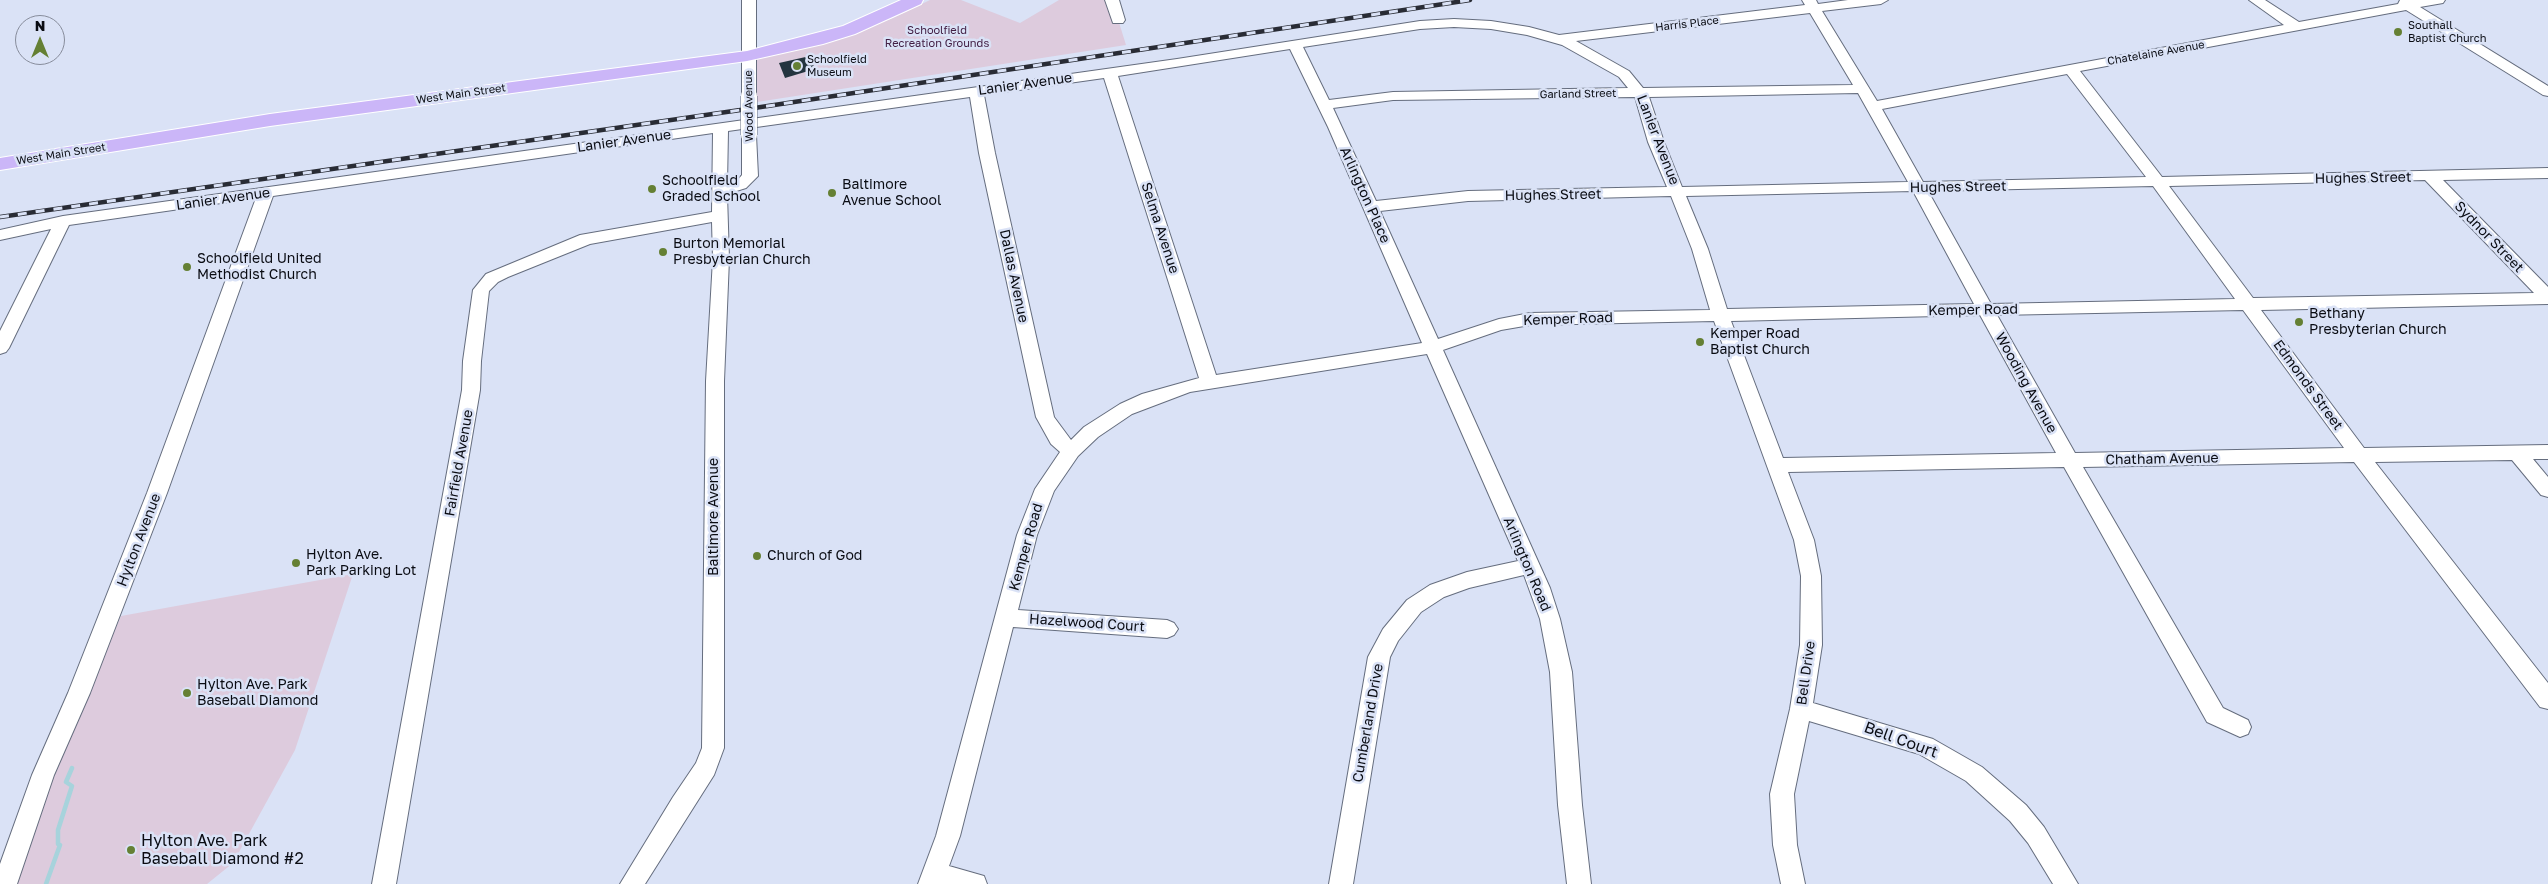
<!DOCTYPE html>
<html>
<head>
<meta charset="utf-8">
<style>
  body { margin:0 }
  #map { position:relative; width:2548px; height:884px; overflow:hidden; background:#dae2f6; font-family:"Golos Text",sans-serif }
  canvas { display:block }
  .north { position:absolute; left:15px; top:15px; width:50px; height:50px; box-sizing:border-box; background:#dae2f6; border:1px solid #878c9b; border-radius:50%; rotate:0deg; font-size:14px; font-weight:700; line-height:20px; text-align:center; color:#0a0c13 }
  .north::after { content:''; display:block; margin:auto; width:18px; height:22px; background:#658034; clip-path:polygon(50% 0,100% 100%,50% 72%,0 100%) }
</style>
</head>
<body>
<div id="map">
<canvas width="2548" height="884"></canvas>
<div class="north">N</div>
</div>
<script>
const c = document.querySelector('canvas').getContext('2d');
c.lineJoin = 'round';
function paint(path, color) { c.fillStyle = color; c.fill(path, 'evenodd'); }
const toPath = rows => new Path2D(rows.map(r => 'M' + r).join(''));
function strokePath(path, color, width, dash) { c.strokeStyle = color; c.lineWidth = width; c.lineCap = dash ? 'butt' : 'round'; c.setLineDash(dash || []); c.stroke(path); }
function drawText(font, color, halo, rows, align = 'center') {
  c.font = font + ' "Golos Text",sans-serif'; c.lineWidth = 5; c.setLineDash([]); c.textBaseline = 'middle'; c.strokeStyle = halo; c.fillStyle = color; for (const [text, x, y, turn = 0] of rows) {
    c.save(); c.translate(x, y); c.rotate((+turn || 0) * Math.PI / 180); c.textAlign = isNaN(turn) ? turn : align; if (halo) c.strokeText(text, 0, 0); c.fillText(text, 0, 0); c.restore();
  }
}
paint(toPath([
  [930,0,961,0,1020,23,1059,0,1112,0,1126,45,757,102,756,59,826,43,893,18],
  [353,574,295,750,233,863,207,884,11,884,65,742,121,616]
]), '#ddcbdd');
strokePath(toPath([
  [46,884,60,845,58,844,58,830,72,786,66,782,72,768]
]), '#a7d3dc', 4.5);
paint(toPath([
  [810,56,815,69,785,78,779,63]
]), '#24343f');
const minor = toPath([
  [742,0,756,0,756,96,749,100,742,96,742,0],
  [1105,0,1119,0,1125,20,1123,23,1113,23,1105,0],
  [1802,0,1816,0,1818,4,1848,0,1888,0,1881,4,1822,11,1877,101,2284,25,2249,0,2265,0,2299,22,2398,4,2400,0,2445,0,2443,3,2420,7,2548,86,2548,96,2543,95,2406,10,2080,71,2162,177,2548,168,2548,178,2443,180,2548,287,2548,304,2261,310,2364,448,2548,445,2548,459,2533,459,2548,477,2548,497,2541,495,2512,460,2375,462,2548,683,2548,709,2540,707,2354,462,2083,467,2223,708,2248,720,2251,727,2248,734,2240,737,2207,722,2064,467,1788,472,1814,540,1821,576,1822,645,1813,703,1933,739,1982,767,2026,805,2044,827,2078,884,2053,884,2028,843,2010,821,1966,781,1919,754,1809,721,1794,794,1797,845,1805,884,1781,884,1773,845,1770,794,1790,709,1800,645,1801,576,1794,540,1714,321,1530,325,1501,330,1443,350,1550,588,1560,619,1572,672,1582,805,1591,884,1567,884,1558,805,1550,672,1540,619,1524,575,1469,588,1444,597,1421,612,1398,641,1390,657,1353,884,1329,884,1368,657,1383,629,1407,600,1430,585,1467,572,1518,561,1427,354,1190,392,1132,414,1098,437,1078,456,1054,491,1037,535,1018,610,1167,620,1174,623,1178,629,1174,635,1167,638,1013,627,960,836,949,866,984,876,987,884,918,884,936,836,1017,535,1035,489,1060,452,1051,444,1036,417,979,153,970,97,728,131,727,184,736,182,742,175,742,135,749,131,756,135,758,176,746,188,727,194,729,259,724,381,724,748,714,775,645,884,620,884,673,797,696,763,702,748,706,381,713,259,712,222,590,244,508,277,498,282,489,291,481,361,480,390,396,884,372,884,462,390,463,361,473,290,486,274,580,235,712,212,713,133,273,196,167,493,90,693,54,775,17,884,0,884,0,864,32,775,68,693,147,493,256,198,69,225,9,348,6,352,0,354,0,331,51,229,0,240,0,230,63,216,1177,59,1420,21,1454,19,1491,21,1529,27,1559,35,1805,5,1802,0],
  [1810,13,1853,85,1643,88,1629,71,1576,41,1810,13],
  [1454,27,1491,29,1527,35,1562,45,1619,77,1628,88,1393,92,1329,100,1303,47,1420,29,1454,27],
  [1290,49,1328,127,1422,343,1216,375,1118,76,1290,49],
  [2067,74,2146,177,1923,182,1882,109,2067,74],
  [1104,78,1199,378,1142,394,1120,404,1084,427,1071,440,1054,417,995,153,984,95,1104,78],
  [1858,93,1908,182,1682,187,1664,142,1649,97,1858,93],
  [1635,97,1648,142,1667,187,1468,191,1376,201,1333,108,1393,100,1635,97],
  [2425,180,2534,293,2253,298,2169,186,2425,180],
  [2153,186,2235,299,1991,304,1928,191,2153,186],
  [1913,191,1974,304,1727,309,1708,249,1686,196,1913,191],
  [1671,196,1692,249,1710,310,1530,313,1499,319,1438,339,1380,211,1468,201,1671,196],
  [2243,310,2344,448,2075,453,1997,315,2243,310],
  [1980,315,2056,453,1783,458,1731,321,1980,315]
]);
const major = toPath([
  [901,0,923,0,921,4,855,34,823,44,747,61,270,126,0,170,0,158,270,114,747,51,843,26,901,0]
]);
strokePath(minor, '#656d7e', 2);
strokePath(major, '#fff', 2);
paint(minor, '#fff');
paint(major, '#cbb6f8');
const rail = toPath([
  [0,217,761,107,1470,0]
]);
strokePath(rail, '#292c35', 4.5);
strokePath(rail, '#dae2f6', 3, [9]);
const minorBridge = toPath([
  [749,96,749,135]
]);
strokePath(minorBridge, '#656d7e', 17, []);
strokePath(minorBridge, '#fff', 16);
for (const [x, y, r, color] of [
  [2398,32,5,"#658034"],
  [797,66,5,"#658034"],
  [652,189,5,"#658034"],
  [832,193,5,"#658034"],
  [663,252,5,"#658034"],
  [187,267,5,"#658034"],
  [2299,322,5,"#658034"],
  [1700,342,5,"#658034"],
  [757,556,5,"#658034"],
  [296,563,5,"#658034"],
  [187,693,5,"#658034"],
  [131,850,5,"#658034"]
]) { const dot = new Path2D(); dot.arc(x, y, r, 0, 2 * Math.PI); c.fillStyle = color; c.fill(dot); strokePath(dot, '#dae2f6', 2); }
drawText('11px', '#0a0c13', '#dae2f6', [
  ["Harris Place",1687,24,-7],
  ["Chatelaine Avenue",2156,53,-10],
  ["West Main Street",461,94,-8],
  ["Garland Street",1578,94,-1],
  ["Wood Avenue",749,106,-91],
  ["West Main Street",61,154,-9]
]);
drawText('11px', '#0a0c13', '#dae2f6', [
  ["Southall",2408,26],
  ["Baptist Church",2408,39],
  ["Schoolfield",807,60],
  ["Museum",807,73]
], 'left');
drawText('11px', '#432045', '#dae2f6', [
  ["Schoolfield",937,31],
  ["Recreation Grounds",937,44]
]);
drawText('14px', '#0a0c13', '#dae2f6', [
  ["Lanier Avenue",1025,84,-8],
  ["Lanier Avenue",1658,140,69],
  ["Lanier Avenue",624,141,-8],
  ["Hughes Street",2363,178,-1],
  ["Hughes Street",1958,187,-1],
  ["Arlington Place",1365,195,66],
  ["Hughes Street",1553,195,-1],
  ["Lanier Avenue",223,199,-8],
  ["Selma Avenue",1160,228,72],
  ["Sydnor Street",2489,237,46],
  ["Dallas Avenue",1014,276,78],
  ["Kemper Road",1973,310,-1],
  ["Kemper Road",1568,319,-2],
  ["Wooding Avenue",2026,383,61],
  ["Edmonds Street",2308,385,54],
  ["Chatham Avenue",2162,459,-1],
  ["Fairfield Avenue",459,463,-80],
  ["Baltimore Avenue",714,517,-90],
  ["Hylton Avenue",139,540,-69],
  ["Kemper Road",1026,547,-74],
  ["Arlington Road",1527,564,67],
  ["Hazelwood Court",1087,623,4],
  ["Bell Drive",1806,673,-82],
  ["Cumberland Drive",1368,723,-80]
]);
drawText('14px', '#0a0c13', '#dae2f6', [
  ["Schoolfield",662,181],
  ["Graded School",662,197],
  ["Baltimore",842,185],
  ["Avenue School",842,201],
  ["Burton Memorial",673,244],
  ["Presbyterian Church",673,260],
  ["Schoolfield United",197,259],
  ["Methodist Church",197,275],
  ["Bethany",2309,314],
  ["Presbyterian Church",2309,330],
  ["Kemper Road",1710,334],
  ["Baptist Church",1710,350],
  ["Hylton Ave.",306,555],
  ["Park Parking Lot",306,571],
  ["Church of God",767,556],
  ["Hylton Ave. Park",197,685],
  ["Baseball Diamond",197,701]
], 'left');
drawText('16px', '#0a0c13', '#dae2f6', [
  ["Bell Court",1901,740,20]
]);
drawText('16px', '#0a0c13', '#dae2f6', [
  ["Hylton Ave. Park",141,841],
  ["Baseball Diamond #2",141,859]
], 'left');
</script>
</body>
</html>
